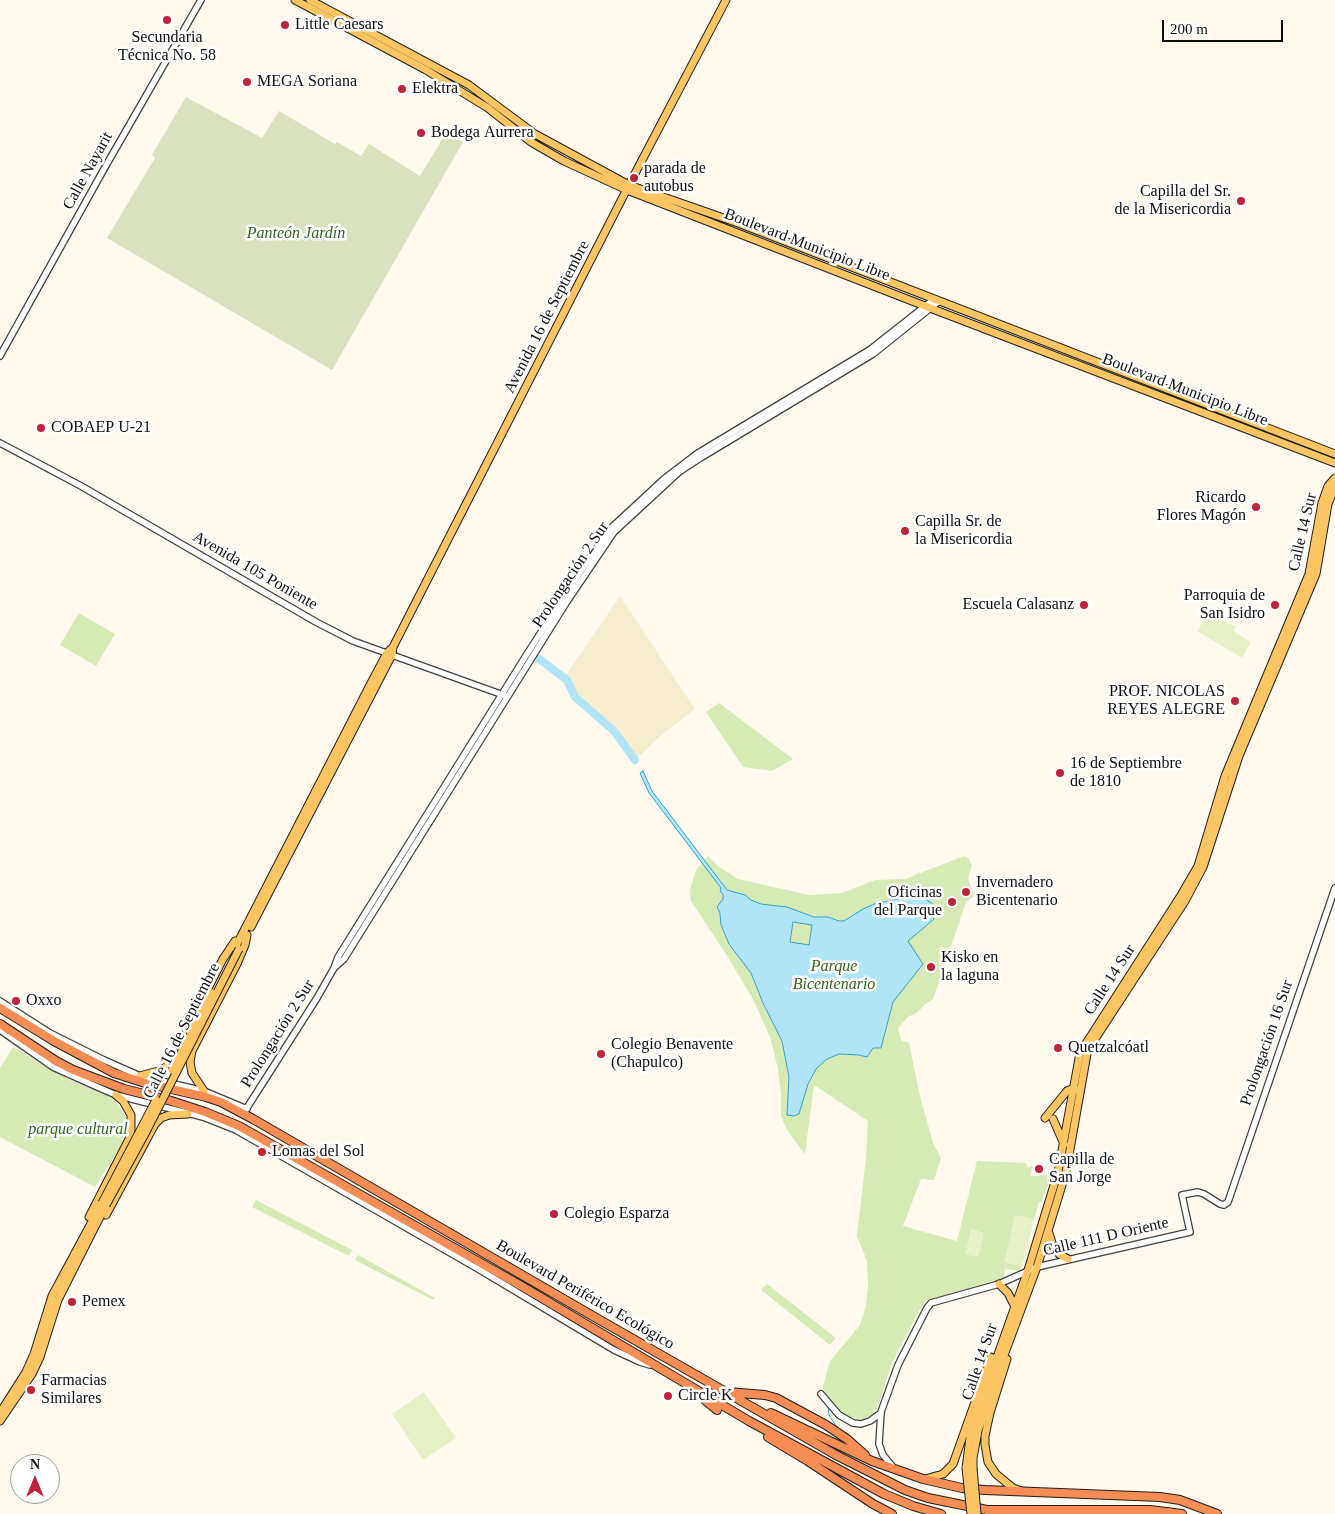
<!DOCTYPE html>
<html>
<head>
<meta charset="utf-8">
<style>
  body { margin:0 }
  #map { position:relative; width:1335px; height:1514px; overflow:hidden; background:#fffaed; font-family:Georgia,serif }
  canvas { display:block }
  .north { position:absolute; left:10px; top:1454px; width:50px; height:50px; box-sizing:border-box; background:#fff; border:1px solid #9e9e9e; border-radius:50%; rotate:0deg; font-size:14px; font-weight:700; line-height:20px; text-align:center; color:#0d0d0d }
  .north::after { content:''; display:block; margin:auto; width:18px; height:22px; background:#bf233b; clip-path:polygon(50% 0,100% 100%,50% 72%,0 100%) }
  .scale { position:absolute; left:1162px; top:20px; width:121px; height:22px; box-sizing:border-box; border:2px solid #0d0d0d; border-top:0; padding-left:6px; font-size:15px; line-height:18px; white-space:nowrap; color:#0d0d0d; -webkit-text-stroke:4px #fff; paint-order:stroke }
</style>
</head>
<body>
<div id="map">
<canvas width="1335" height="1514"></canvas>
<div class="north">N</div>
<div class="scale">200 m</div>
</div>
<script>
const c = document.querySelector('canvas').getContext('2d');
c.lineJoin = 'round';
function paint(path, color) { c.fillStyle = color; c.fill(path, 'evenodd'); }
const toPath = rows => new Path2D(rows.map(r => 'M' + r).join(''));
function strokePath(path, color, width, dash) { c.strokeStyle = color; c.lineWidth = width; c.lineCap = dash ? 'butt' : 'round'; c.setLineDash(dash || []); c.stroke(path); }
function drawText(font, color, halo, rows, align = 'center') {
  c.font = font + ' Georgia,serif'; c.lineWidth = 5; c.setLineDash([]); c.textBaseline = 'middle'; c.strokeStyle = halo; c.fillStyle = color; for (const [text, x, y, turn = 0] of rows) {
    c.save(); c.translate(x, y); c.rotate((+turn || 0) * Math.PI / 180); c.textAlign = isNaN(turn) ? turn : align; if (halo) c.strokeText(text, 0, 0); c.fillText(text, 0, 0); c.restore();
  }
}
paint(toPath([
  [620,596,695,709,659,737,638,758,618,732,577,694,572,680,566,675]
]), '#f5edcd');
paint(toPath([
  [79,613,115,634,96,666,60,645],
  [719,703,793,759,772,771,743,767,706,712],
  [708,856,718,866,738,879,809,895,842,893,875,880,905,879,964,856,968,858,972,865,968,878,974,896,966,902,933,999,924,1005,918,1012,908,1017,898,1028,901,1040,909,1043,920,1096,933,1143,941,1158,934,1180,921,1179,903,1226,957,1241,977,1161,1026,1163,1028,1168,1032,1165,1031,1176,1047,1175,1048,1179,1051,1178,1049,1175,1055,1170,1041,1202,1039,1202,1020,1271,1005,1269,1004,1277,995,1283,926,1301,921,1307,892,1363,878,1406,874,1414,863,1420,847,1417,823,1394,823,1386,830,1361,860,1325,866,1306,868,1286,867,1261,857,1236,866,1157,868,1121,814,1085,805,1154,787,1130,781,1116,781,1094,778,1069,770,1037,753,999,726,954,691,901,690,890,696,870],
  [13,1047,72,1081,114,1098,126,1117,122,1144,95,1187,0,1137,0,1068],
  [256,1200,352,1250,349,1256,252,1207],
  [358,1255,435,1298,433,1300,355,1260],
  [767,1284,836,1338,830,1345,761,1290]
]), '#d6eab6');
paint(toPath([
  [186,97,262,138,279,111,335,144,337,142,361,156,369,144,420,176,446,133,463,142,332,370,107,238,155,158,152,155]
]), '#d9e1be');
paint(toPath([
  [1209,612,1236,627,1233,631,1251,642,1242,658,1197,631],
  [1015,1215,1034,1219,1022,1267,1004,1262],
  [971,1229,984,1233,978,1257,965,1254],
  [424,1392,456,1438,423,1460,392,1414]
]), '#e7f1c8');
const water = toPath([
  [643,771,652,791,727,890,745,895,751,900,761,904,787,907,814,917,828,917,839,921,844,921,863,909,874,904,912,896,917,893,922,886,925,890,923,895,924,898,933,904,934,919,908,941,923,964,893,1002,881,1048,873,1048,867,1057,859,1055,839,1054,827,1059,816,1069,808,1084,799,1114,794,1116,787,1115,789,1077,782,1041,763,1003,751,973,729,944,721,925,720,913,717,907,723,899,723,894,720,891,721,888,649,793,640,773,643,771],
  [793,922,812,925,809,945,790,942,793,922]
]);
paint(water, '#b1e4f7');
strokePath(water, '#37a2cf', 1);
strokePath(toPath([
  [538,658,569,682,575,695,616,732,635,760],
  [828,1406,829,1415,838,1429]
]), '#37a2cf', 1);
strokePath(toPath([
  [538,658,567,680,575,697,614,731,635,760]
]), '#b1e4f7', 8);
const minor = toPath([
  [0,356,104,169,201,0],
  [0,443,81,486,316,622,353,641,506,696],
  [334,968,344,959,566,603,614,532,679,472,702,457,873,354,938,302],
  [0,1001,50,1033,104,1060,140,1076,204,1091,247,1109],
  [0,1030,53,1067,93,1085,116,1095,203,1117,236,1130,475,1267,614,1350,640,1362,650,1365],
  [243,1114,317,998,334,968,338,957,527,654,578,575,610,529,664,479,698,453,871,349,933,300],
  [821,1394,839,1415,853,1423,861,1424,870,1421,881,1413],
  [893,1467,883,1455,879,1444,881,1412,898,1365,927,1308,931,1303,999,1284,1037,1267,1190,1232,1182,1195,1198,1192,1204,1194,1220,1204,1224,1205,1228,1202,1335,888]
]);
const major = toPath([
  [295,0,426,70,488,108,531,142,564,161,627,190,930,308,1335,463],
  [310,0,469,85,535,134,629,185,738,223,1335,454],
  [251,927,392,655,393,647],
  [235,948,371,683,387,653,393,647,629,185,726,0],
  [140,1076,162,1070,172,1061,198,1008,223,959,235,941],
  [204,1091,192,1073,190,1062,192,1051,237,964,245,945,247,935],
  [1045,1118,1067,1091,1072,1089,1076,1090],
  [1053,1119,1064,1144],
  [106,1215,155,1124,161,1118,169,1115,188,1114],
  [89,1217,129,1139,131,1130,131,1115,123,1101,116,1095],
  [1049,1233,1053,1246,1059,1254,1068,1259],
  [999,1284,1008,1293,1014,1305],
  [1007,1359,990,1413,985,1436,985,1445,988,1462,996,1474,1013,1488,1021,1491],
  [0,1413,26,1372,34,1354,52,1296,102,1203],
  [0,1421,32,1374,40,1357,58,1300,106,1205],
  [966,1468,971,1430,1028,1270,1058,1172,1080,1053,1180,897,1198,866,1225,776,1309,574,1322,503,1328,486,1335,478],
  [973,1468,973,1458,978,1431,997,1374,1037,1267,1066,1172,1087,1054,1091,1045,1185,901,1203,867,1239,756,1316,574,1328,504,1335,487],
  [925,1479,943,1474,953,1464,991,1357]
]);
const highway = toPath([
  [0,1008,54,1041,114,1073,145,1083,206,1097,221,1102,253,1119,598,1319,836,1455,905,1490,928,1498,987,1510,1150,1510,1182,1514],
  [0,1024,56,1061,73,1070,124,1089,168,1100,205,1112,239,1126,525,1288,749,1421,884,1494,913,1506,941,1514],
  [727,1392,765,1395,776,1398,826,1425,847,1439,865,1455],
  [703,1393,706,1401,717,1410],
  [771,1413,872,1461,923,1479,962,1488,985,1490,1160,1497,1180,1500,1217,1514],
  [768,1437,808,1461,873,1504,892,1514]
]);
strokePath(minor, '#404040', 8);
strokePath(major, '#1e1e1e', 9);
strokePath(highway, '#1e1e1e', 10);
strokePath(minor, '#fff', 5.5);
strokePath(major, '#fac562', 7);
strokePath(highway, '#f68d54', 8);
const majorBridge = toPath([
  [172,1070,212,993],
  [102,1203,156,1100],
  [106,1205,146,1132,239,949],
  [966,1468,971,1514],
  [973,1468,977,1514]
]);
strokePath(majorBridge, '#1e1e1e', 9, []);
strokePath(majorBridge, '#fac562', 7);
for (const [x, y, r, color] of [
  [167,20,5,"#bf233b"],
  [285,25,5,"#bf233b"],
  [247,82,5,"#bf233b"],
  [402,89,5,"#bf233b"],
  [421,133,5,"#bf233b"],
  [634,178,5,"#bf233b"],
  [1241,201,5,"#bf233b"],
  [41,428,5,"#bf233b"],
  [1256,507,5,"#bf233b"],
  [905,531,5,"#bf233b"],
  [1084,605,5,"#bf233b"],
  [1275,605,5,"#bf233b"],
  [1235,701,5,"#bf233b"],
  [1060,773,5,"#bf233b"],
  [966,892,5,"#bf233b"],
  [952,902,5,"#bf233b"],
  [931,967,5,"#bf233b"],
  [16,1001,5,"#bf233b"],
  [1058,1048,5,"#bf233b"],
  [601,1054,5,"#bf233b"],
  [262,1152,5,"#bf233b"],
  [1039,1169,5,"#bf233b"],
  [554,1214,5,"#bf233b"],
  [72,1302,5,"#bf233b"],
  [31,1390,5,"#bf233b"],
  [668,1396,5,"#bf233b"]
]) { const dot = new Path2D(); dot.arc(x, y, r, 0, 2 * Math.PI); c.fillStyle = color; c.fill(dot); strokePath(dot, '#fff', 2); }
drawText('16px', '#0d0d0d', '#fff', [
  ["Little Caesars",295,25],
  ["Secundaria",167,38,"center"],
  ["Técnica No. 58",167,56,"center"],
  ["MEGA Soriana",257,82],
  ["Elektra",412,89],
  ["Bodega Aurrera",431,133],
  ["parada de",644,169],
  ["autobus",644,187],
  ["Capilla del Sr.",1231,192,"right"],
  ["de la Misericordia",1231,210,"right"],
  ["COBAEP U-21",51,428],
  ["Ricardo",1246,498,"right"],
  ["Flores Magón",1246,516,"right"],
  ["Capilla Sr. de",915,522],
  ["la Misericordia",915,540],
  ["Parroquia de",1265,596,"right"],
  ["San Isidro",1265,614,"right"],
  ["Escuela Calasanz",1074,605,"right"],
  ["PROF. NICOLAS",1225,692,"right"],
  ["REYES ALEGRE",1225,710,"right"],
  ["16 de Septiembre",1070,764],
  ["de 1810",1070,782],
  ["Invernadero",976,883],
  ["Bicentenario",976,901],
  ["Oficinas",942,893,"right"],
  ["del Parque",942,911,"right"],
  ["Kisko en",941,958],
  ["la laguna",941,976],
  ["Oxxo",26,1001],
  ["Colegio Benavente",611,1045],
  ["(Chapulco)",611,1063],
  ["Quetzalcóatl",1068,1048],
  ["Lomas del Sol",272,1152],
  ["Capilla de",1049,1160],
  ["San Jorge",1049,1178],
  ["Colegio Esparza",564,1214],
  ["Pemex",82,1302],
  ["Farmacias",41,1381],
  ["Similares",41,1399],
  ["Circle K",678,1396]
], 'left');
drawText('16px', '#0d0d0d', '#fff', [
  ["Calle Nayarit",88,171,-61],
  ["Boulevard Municipio Libre",807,245,21],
  ["Avenida 16 de Septiembre",547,317,-63],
  ["Boulevard Municipio Libre",1185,390,21],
  ["Calle 14 Sur",1303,532,-77],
  ["Avenida 105 Poniente",255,571,30],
  ["Prolongación 2 Sur",571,575,-56],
  ["Calle 14 Sur",1110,980,-57],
  ["Calle 16 de Septiembre",182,1031,-63],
  ["Prolongación 2 Sur",278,1034,-58],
  ["Prolongación 16 Sur",1267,1043,-71],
  ["Calle 111 D Oriente",1106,1237,-13],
  ["Boulevard Periférico Ecológico",585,1295,30],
  ["Calle 14 Sur",980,1362,-71]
]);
drawText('italic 16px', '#33661c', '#fff', [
  ["Panteón Jardín",296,234],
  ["Parque",834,967],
  ["Bicentenario",834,985],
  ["parque cultural",78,1130]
]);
</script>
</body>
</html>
